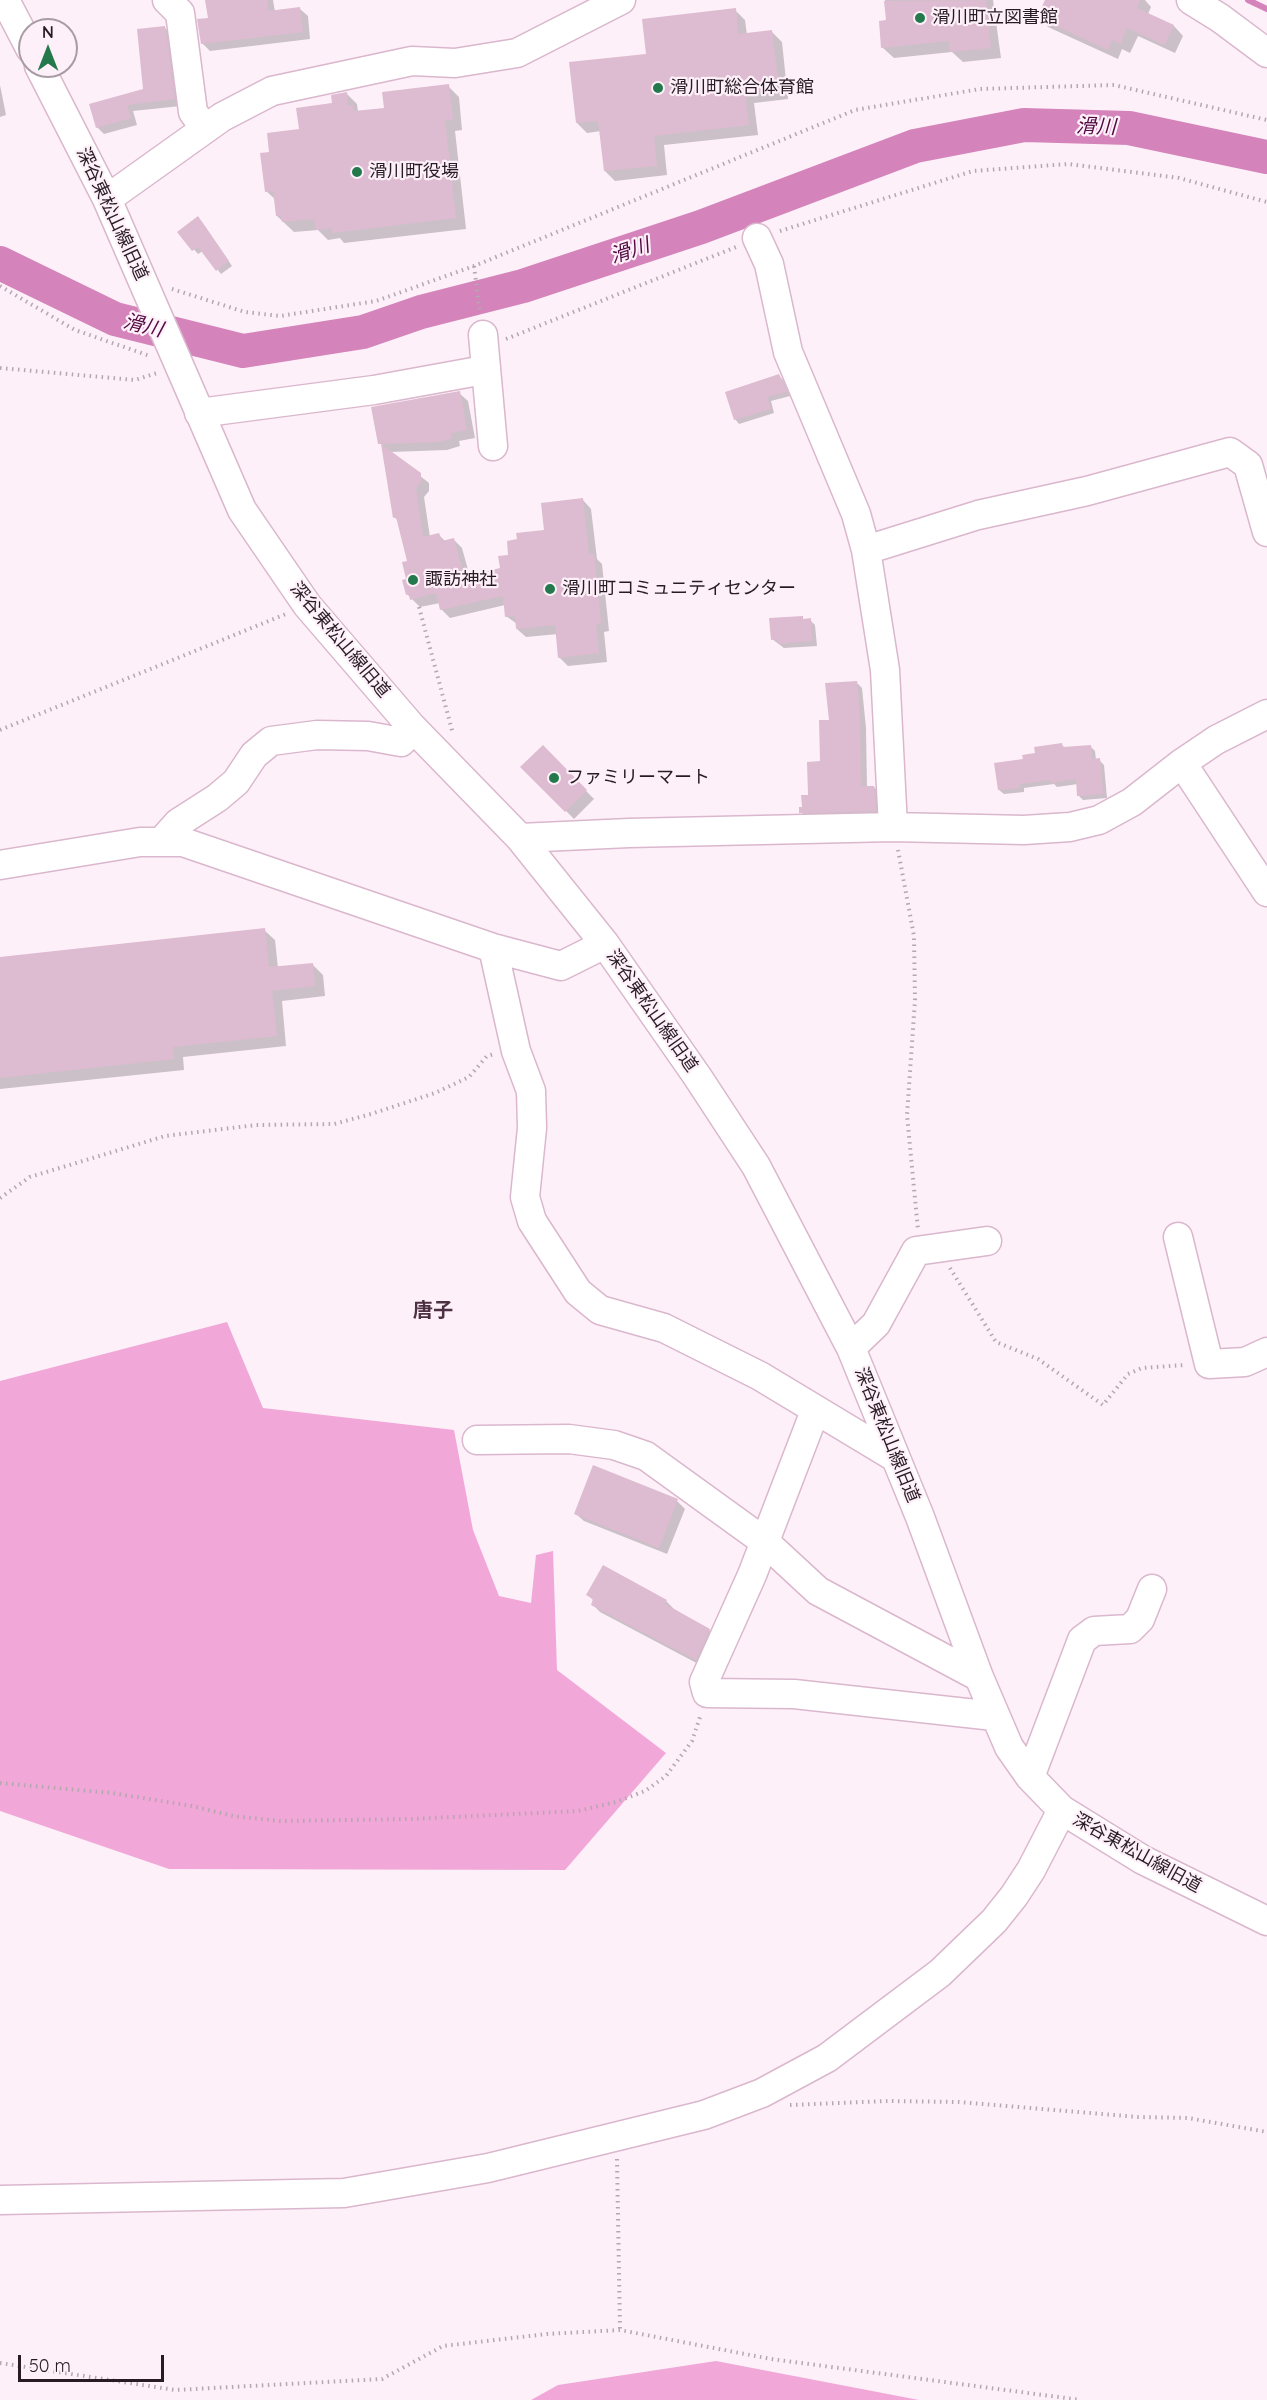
<!DOCTYPE html>
<html>
<head>
<meta charset="utf-8">
<style>
  body { margin:0 }
  #map { position:relative; width:1267px; height:2400px; overflow:hidden; background:#fef0f9; font-family:Quicksand,sans-serif }
  canvas { display:block }
  .north { position:absolute; left:18px; top:18px; width:60px; height:60px; box-sizing:border-box; background:#fef0f9; border:2px solid #a89ba4; border-radius:50%; rotate:0deg; font-size:16px; font-weight:700; line-height:24px; text-align:center; color:#281c24 }
  .north::after { content:''; display:block; margin:auto; width:21px; height:27px; background:#23794c; clip-path:polygon(50% 0,100% 100%,50% 72%,0 100%) }
  .scale { position:absolute; left:18px; top:2355px; width:146px; height:27px; box-sizing:border-box; border:3px solid #281c24; border-top:0; padding-left:8px; font-size:18px; line-height:21px; white-space:nowrap; color:#281c24; -webkit-text-stroke:4px #fef0f9; paint-order:stroke }
</style>
</head>
<body>
<div id="map">
<canvas width="1267" height="2400"></canvas>
<div class="north">N</div>
<div class="scale">50 m</div>
</div>
<script>
const c = document.querySelector('canvas').getContext('2d');
c.lineJoin = 'round';
function paint(path, color) { c.fillStyle = color; c.fill(path, 'evenodd'); }
const toPath = rows => new Path2D(rows.map(r => 'M' + r).join(''));
function strokePath(path, color, width, dash) { c.strokeStyle = color; c.lineWidth = width; c.lineCap = dash ? 'butt' : 'round'; c.setLineDash(dash || []); c.stroke(path); }
function drawText(font, color, halo, rows, align = 'center') {
  c.font = font + ' Quicksand,"Noto Sans JP",sans-serif'; c.lineWidth = 4.5; c.setLineDash([]); c.textBaseline = 'middle'; c.strokeStyle = halo; c.fillStyle = color; for (const [text, x, y, turn = 0] of rows) {
    c.save(); c.translate(x, y); c.rotate((+turn || 0) * Math.PI / 180); c.textAlign = isNaN(turn) ? turn : align; if (halo) c.strokeText(text, 0, 0); c.fillText(text, 0, 0); c.restore();
  }
}
paint(toPath([
  [227,1322,263,1408,454,1430,473,1530,499,1596,531,1603,536,1555,553,1551,557,1670,666,1753,565,1870,169,1869,0,1811,0,1381],
  [716,2361,919,2400,531,2400,558,2385]
]), '#f1a8d8');
paint(toPath([
  [207,0,273,0,275,12,300,9,308,16,310,39,210,51,202,43,209,20],
  [885,0,993,0,1001,58,963,62,952,52,894,58,883,48,887,21],
  [1046,0,1145,0,1151,7,1148,14,1174,26,1183,36,1175,53,1138,36,1130,53,1122,49,1118,59,1048,27,1039,17],
  [735,10,745,20,747,35,772,32,782,42,788,99,754,103,758,135,664,145,667,175,615,181,605,171,601,131,587,133,577,123,648,55],
  [165,28,172,35,181,106,133,111,137,125,104,134,97,127,145,90],
  [0,85,6,115,0,117],
  [448,86,459,97,462,130,455,131,466,229,344,243,340,238,328,240,318,230,294,232,277,216,276,200,266,191,271,153,346,93,357,104,358,112,385,109],
  [202,222,232,266,221,274,203,251,198,254,179,232],
  [779,376,783,380,790,396,771,401,774,413,739,424,735,419],
  [459,393,468,401,475,438,459,441,460,446,447,450,390,452,429,483,429,491,424,497,430,537,439,535,446,542,454,540,462,548,470,577,501,570,510,557,546,532,583,500,591,509,597,559,602,564,609,631,604,632,607,662,568,666,559,657,558,634,526,637,517,629,517,624,506,616,505,605,450,618,441,609,440,603,420,607,407,594,409,562,399,521,394,517,383,446,380,443],
  [802,618,805,620,810,620,815,625,817,646,784,648,772,639],
  [856,682,862,688,866,728,867,788,874,787,880,793,881,816,807,818,801,812,810,797,822,763,830,721],
  [1062,745,1065,748,1090,746,1095,751,1096,760,1099,760,1104,765,1107,798,1083,800,1078,795,1078,784,1057,787,1054,784,1024,788,1024,792,1004,794,999,790,1024,761],
  [543,747,594,799,574,819,522,767],
  [264,930,275,940,278,968,312,964,323,975,325,996,282,1001,286,1046,183,1057,184,1070,0,1089,0,958],
  [677,1501,685,1509,667,1554,584,1521,576,1514],
  [588,1595,666,1601,674,1609,709,1630,717,1638,704,1667,600,1612,592,1604,594,1601]
]), '#0003');
strokePath(toPath([
  [1248,0,1267,9]
]), '#d484ba', 6);
strokePath(toPath([
  [0,263,115,319,243,351,363,332,421,312,523,286,701,227,915,146,1024,125,1129,128,1267,157]
]), '#d484ba', 34);
paint(toPath([
  [205,0,267,0,268,11,300,7,303,32,201,44,197,19,208,18],
  [986,0,991,48,950,52,949,41,881,48,879,21,886,20,884,1],
  [1045,0,1140,0,1137,8,1174,25,1165,45,1127,28,1120,44,1112,40,1108,50,1037,17],
  [736,8,738,34,772,30,779,89,745,93,749,125,654,136,657,166,604,171,598,121,576,123,569,62,646,54,642,19],
  [165,26,175,99,127,105,131,118,96,128,89,104,143,89,137,29],
  [449,84,453,120,445,120,456,218,332,233,332,228,316,230,314,219,282,222,281,216,276,216,273,191,265,192,260,153,269,152,267,133,299,129,296,108,332,103,331,95,347,92,348,106,353,105,354,111,384,108,382,92],
  [198,216,229,261,216,271,198,247,192,251,177,232],
  [779,374,787,392,767,397,771,409,734,420,725,392],
  [460,391,467,430,451,433,452,438,438,442,381,444,421,473,421,482,416,488,423,537,439,533,442,541,454,538,464,577,500,568,498,556,508,555,507,541,517,539,516,533,544,530,541,503,583,498,589,554,594,554,601,623,596,624,599,653,558,658,555,625,516,629,515,616,505,617,503,596,440,610,436,593,410,600,409,594,406,595,402,580,406,579,402,562,407,561,396,517,393,518,381,444,378,444,371,407],
  [803,616,803,619,811,618,812,641,778,644,777,639,771,640,769,618],
  [857,681,860,721,861,786,874,786,876,811,799,813,799,807,802,807,801,795,808,795,807,762,820,761,819,720,829,720,825,683],
  [1062,743,1063,747,1091,745,1092,759,1100,758,1103,794,1077,796,1076,779,1051,783,1050,780,1020,784,1020,788,998,790,994,763,1023,759,1022,755,1035,753,1034,747],
  [543,745,587,790,565,812,520,767],
  [265,928,269,967,313,963,315,986,272,991,277,1036,173,1047,174,1059,0,1078,0,957],
  [593,1465,678,1499,659,1548,574,1514],
  [603,1565,667,1600,665,1604,710,1629,696,1660,591,1605,593,1599,586,1595]
]), '#ddbbd0');
const minor = toPath([
  [5,0,30,48],
  [167,0,180,13,193,112,205,129],
  [1191,0,1220,18,1267,53],
  [39,66,107,199,242,510,307,605,411,726,520,838,605,944,697,1076,756,1166,851,1348,920,1517,979,1677,1009,1747,1030,1777,1062,1810,1143,1860,1267,1921],
  [107,199,222,117,272,91,412,61,455,63,517,53,621,0],
  [757,238,769,264,788,352,856,514,866,550,885,670,893,827],
  [483,335,493,446],
  [199,413,374,390,484,370],
  [866,550,978,515,1087,491,1230,452,1248,465,1267,532],
  [1182,763,1267,892],
  [520,838,629,833,893,827,1024,830,1070,827,1099,820,1132,802,1182,763,1216,740,1267,714],
  [161,842,178,823,217,798,236,782,254,755,271,741,317,735,368,736,401,742,414,729],
  [0,865,140,842,183,842,493,948,561,966,605,944],
  [493,948,516,1051,531,1091,532,1128,525,1197,532,1221,578,1292,600,1310,664,1328,760,1376,896,1458],
  [1178,1237,1209,1364,1245,1362,1267,1352],
  [851,1348,876,1324,916,1251,987,1241],
  [815,1411,752,1575,704,1682,707,1693,794,1694,994,1716],
  [477,1440,569,1439,614,1445,646,1456,765,1542,818,1591,979,1677],
  [1030,1777,1082,1640,1094,1631,1130,1629,1140,1619,1152,1589],
  [0,2200,344,2193,488,2168,704,2115,762,2093,827,2058,940,1973,994,1921,1014,1896,1031,1870,1062,1810]
]);
strokePath(minor, '#dab7cd', 31);
strokePath(toPath([
  [780,231,973,171,1068,164,1179,178,1267,202],
  [474,266,480,313],
  [0,286,75,330,150,356],
  [172,289,245,312,280,316,376,301,474,266,855,110,980,89,1114,85,1267,120],
  [506,339,736,247],
  [0,368,135,380,160,372],
  [419,607,453,734],
  [0,730,286,614],
  [898,850,914,936,915,1000,907,1115,918,1230],
  [0,1198,30,1177,165,1136,256,1125,334,1124,371,1114,435,1093,469,1077,487,1056,494,1054],
  [950,1268,996,1342,1038,1359,1103,1405,1128,1374,1142,1368,1185,1365],
  [0,1783,112,1793,192,1806,233,1816,280,1821,411,1819,578,1811,616,1802,645,1791,666,1776,692,1741,701,1714],
  [790,2105,889,2101,959,2102,1138,2117,1188,2118,1267,2132],
  [617,2159,620,2330],
  [0,2363,175,2390,382,2379,443,2346,547,2334,620,2330,771,2359,1081,2400]
]), '#b4a7af', 4, [1.5, 4.5]);
strokePath(minor, '#fff', 28);
for (const [x, y, r, color] of [
  [920,18,6,"#23794c"],
  [658,88,6,"#23794c"],
  [357,172,6,"#23794c"],
  [413,580,6,"#23794c"],
  [550,589,6,"#23794c"],
  [554,778,6,"#23794c"]
]) { const dot = new Path2D(); dot.arc(x, y, r, 0, 2 * Math.PI); c.fillStyle = color; c.fill(dot); strokePath(dot, '#fef0f9', 2); }
drawText('18px', '#281c24', '#fef0f9', [
  ["滑川町立図書館",932,18],
  ["滑川町総合体育館",670,88],
  ["滑川町役場",369,172],
  ["諏訪神社",425,580],
  ["滑川町コミュニティセンター",562,589],
  ["ファミリーマート",566,778]
], 'left');
drawText('18px', '#281c24', '#fef0f9', [
  ["深谷東松山線旧道",112,214,65],
  ["深谷東松山線旧道",340,640,50],
  ["深谷東松山線旧道",652,1011,55],
  ["深谷東松山線旧道",887,1435,68],
  ["深谷東松山線旧道",1137,1853,29]
]);
drawText('italic 20px', '#520941', '#fef0f9', [
  ["滑川",1096,127,2],
  ["滑川",630,251,-18],
  ["滑川",143,326,14]
]);
drawText('bold 20px', '#4c3143', '#fef0f9', [
  ["唐子",433,1311]
]);
</script>
</body>
</html>
